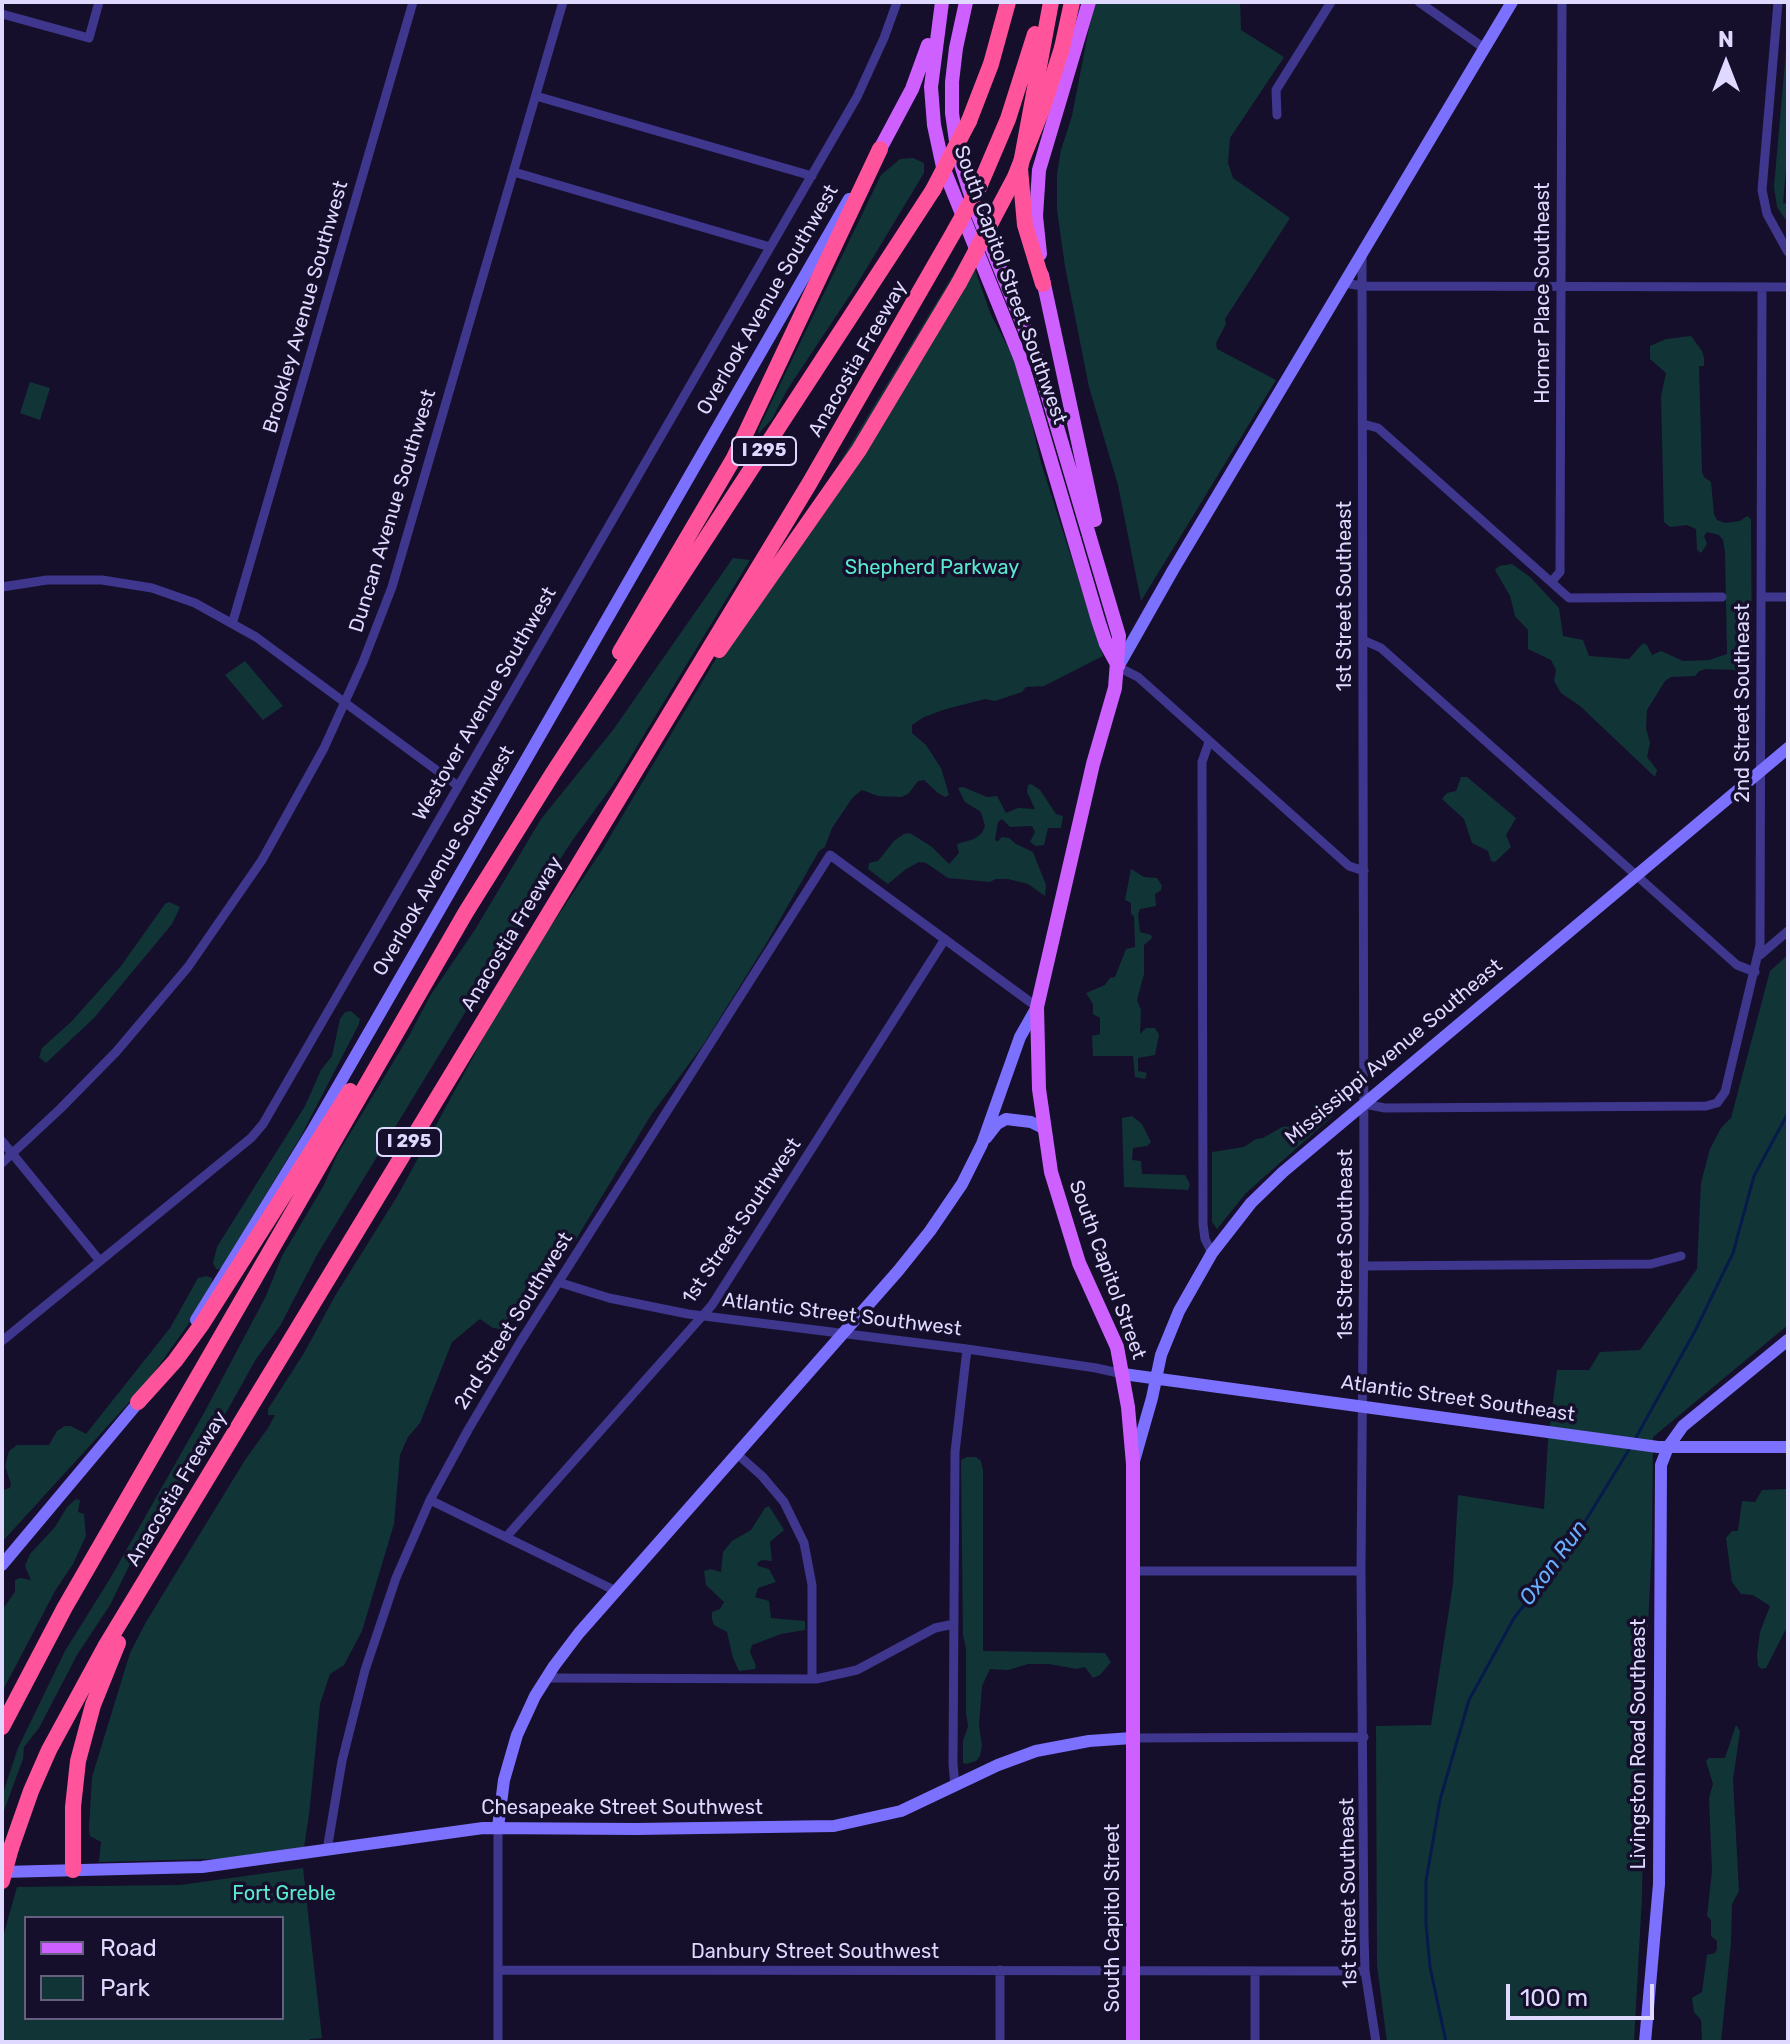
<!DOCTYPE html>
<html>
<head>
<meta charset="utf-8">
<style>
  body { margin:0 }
  #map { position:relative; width:1790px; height:2044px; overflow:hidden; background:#150f2b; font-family:Rubik,sans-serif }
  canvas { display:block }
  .frame { position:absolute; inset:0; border:4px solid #dfd9ff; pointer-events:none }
  .legend { position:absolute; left:24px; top:1916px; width:260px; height:104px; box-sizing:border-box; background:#150f2b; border:2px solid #666080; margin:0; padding:10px 14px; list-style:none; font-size:24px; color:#dfd9ff }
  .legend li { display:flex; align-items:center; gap:16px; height:40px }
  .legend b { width:40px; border:2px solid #666080 }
  .north { position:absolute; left:1686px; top:24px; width:80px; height:80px; -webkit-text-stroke:6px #150f2b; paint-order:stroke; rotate:0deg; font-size:22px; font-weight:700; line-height:32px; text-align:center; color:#dfd9ff }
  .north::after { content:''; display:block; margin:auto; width:28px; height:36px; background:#dfd9ff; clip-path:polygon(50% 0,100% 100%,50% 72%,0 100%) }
  .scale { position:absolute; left:1506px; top:1984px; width:148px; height:36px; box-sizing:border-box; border:4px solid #dfd9ff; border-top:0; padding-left:10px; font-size:24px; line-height:28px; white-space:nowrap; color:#dfd9ff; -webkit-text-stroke:6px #150f2b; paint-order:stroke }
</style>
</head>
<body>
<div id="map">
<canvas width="1790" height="2044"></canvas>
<div class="frame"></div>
<ul class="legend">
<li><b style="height:10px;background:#cd60ff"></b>Road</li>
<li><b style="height:22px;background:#113536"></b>Park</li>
</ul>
<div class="north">N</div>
<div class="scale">100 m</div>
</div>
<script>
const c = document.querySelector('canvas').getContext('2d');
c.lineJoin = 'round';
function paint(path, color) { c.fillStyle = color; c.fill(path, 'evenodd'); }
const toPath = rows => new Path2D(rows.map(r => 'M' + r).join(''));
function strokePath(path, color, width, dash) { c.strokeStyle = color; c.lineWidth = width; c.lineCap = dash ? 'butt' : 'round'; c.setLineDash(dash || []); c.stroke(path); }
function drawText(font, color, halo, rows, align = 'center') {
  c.font = font + ' Rubik,sans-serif'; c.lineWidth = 7; c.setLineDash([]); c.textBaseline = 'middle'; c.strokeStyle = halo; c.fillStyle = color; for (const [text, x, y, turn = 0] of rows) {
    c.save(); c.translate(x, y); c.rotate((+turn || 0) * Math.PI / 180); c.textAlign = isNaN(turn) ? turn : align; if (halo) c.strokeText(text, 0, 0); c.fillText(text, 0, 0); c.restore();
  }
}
paint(toPath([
  [1094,2,1240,2,1241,30,1284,57,1230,138,1228,163,1233,178,1290,218,1225,319,1226,324,1216,343,1217,349,1276,380,1141,601,1118,485,1089,387,1065,266,1057,210,1057,174,1061,150,1072,116],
  [1788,28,1788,144,1783,203,1788,204,1788,223,1777,207,1774,187],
  [913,158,924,163,924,173,854,289,787,390,772,419,758,434,759,428,881,175,900,159],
  [962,260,973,264,991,315,1019,368,1041,463,1103,656,1044,686,1026,687,1022,692,995,701,985,699,946,709,924,717,912,725,912,733,926,745,941,768,949,795,945,797,938,793,924,780,918,781,908,794,901,797,878,796,862,790,853,797,832,828,825,847,819,851,766,944,703,1045,651,1115,575,1241,535,1274,531,1295,506,1330,493,1328,480,1319,452,1342,420,1423,408,1437,400,1455,394,1524,362,1631,344,1665,330,1674,320,1704,309,1815,304,1847,245,1858,99,1862,101,1842,90,1836,89,1830,92,1777,130,1653,146,1622,245,1460,268,1428,275,1415,268,1415,268,1409,304,1353,335,1296,398,1195,516,978,602,850,764,578,785,553],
  [1691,336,1702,351,1704,358,1704,366,1699,366,1702,472,1704,477,1711,482,1714,514,1717,520,1725,523,1740,521,1747,516,1751,519,1752,666,1738,670,1706,669,1699,671,1695,676,1671,677,1665,681,1647,710,1646,728,1650,743,1647,757,1657,770,1655,777,1580,706,1561,693,1554,681,1556,670,1551,660,1528,649,1528,630,1515,616,1510,596,1495,570,1499,566,1512,564,1530,577,1559,608,1563,636,1583,640,1589,656,1629,659,1643,643,1647,645,1652,655,1661,651,1683,661,1709,660,1727,654,1725,552,1723,540,1719,535,1707,532,1704,536,1707,544,1701,553,1697,550,1696,529,1687,525,1670,527,1664,522,1661,396,1666,373,1650,359,1650,346,1666,339],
  [30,382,50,388,40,420,20,413],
  [733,558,750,560,616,781,572,841,535,898,317,1255,280,1326,256,1359,222,1420,131,1562,110,1605,77,1655,39,1728,24,1747,23,1759,2,1816,2,1796,18,1748,65,1651,111,1577,204,1413,266,1296,282,1256,324,1185,337,1155,409,1036,430,996,476,928,541,819,613,730],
  [245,661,283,706,263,720,225,675],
  [1461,777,1467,777,1516,818,1506,835,1511,847,1495,862,1491,861,1488,851,1472,843,1464,819,1442,799,1447,793,1456,791],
  [1031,784,1040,790,1056,814,1063,816,1061,828,1048,828,1044,845,1036,846,1030,842,1035,832,1032,826,1010,827,1002,819,998,822,995,839,997,842,1002,837,1009,838,1016,844,1033,852,1046,885,1045,896,1028,884,1008,879,996,879,990,882,948,878,926,863,919,862,906,869,888,884,868,869,869,863,878,861,894,841,904,834,910,833,932,847,949,864,959,853,957,844,974,839,982,833,985,826,981,812,965,802,958,788,963,787,987,797,997,796,1006,813,1018,808,1035,809,1027,792,1028,785],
  [1131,869,1144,877,1157,878,1162,886,1161,890,1155,894,1156,906,1140,909,1138,914,1140,932,1151,935,1152,938,1144,945,1144,974,1137,1000,1141,1010,1140,1034,1146,1028,1155,1028,1159,1035,1155,1055,1138,1058,1138,1071,1147,1073,1145,1079,1135,1077,1133,1056,1093,1056,1092,1036,1100,1034,1100,1018,1093,1014,1093,1004,1086,993,1105,985,1110,978,1115,977,1126,949,1135,947,1134,916,1131,914,1131,903,1125,900],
  [169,902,180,907,172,924,94,1018,46,1063,39,1057,42,1048,71,1022,121,966,165,904],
  [1788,955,1788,1325,1653,1437,1652,1544,1641,1768,1644,1769,1642,1896,1634,2042,1387,2042,1377,1965,1376,1726,1431,1725,1453,1584,1458,1495,1544,1509,1548,1440,1557,1370,1589,1370,1600,1352,1640,1350,1697,1269,1701,1183,1710,1149,1721,1128,1731,1118,1770,971],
  [351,1011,360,1019,359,1024,301,1136,221,1269,216,1269,213,1263,217,1247,305,1106,321,1070,332,1056,340,1019,345,1012],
  [1328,1102,1334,1108,1334,1115,1246,1193,1217,1229,1212,1222,1212,1152,1244,1147,1256,1139,1263,1138,1282,1127,1293,1126,1302,1130,1315,1115,1312,1105],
  [1132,1116,1142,1124,1151,1142,1147,1146,1133,1148,1132,1160,1141,1161,1142,1174,1185,1175,1190,1184,1188,1190,1124,1187,1122,1118],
  [206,1276,212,1278,212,1283,190,1322,145,1385,2,1542,2,1490,10,1488,11,1484,5,1466,9,1451,17,1445,49,1445,57,1431,65,1426,71,1426,86,1434,170,1328,198,1278],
  [967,1457,976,1457,981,1461,983,1471,983,1651,1105,1653,1111,1662,1100,1675,1093,1678,1085,1667,1077,1669,1049,1664,1028,1664,1008,1670,990,1669,982,1686,979,1726,982,1745,980,1756,976,1761,966,1764,963,1763,963,1741,968,1726,966,1713,966,1648,963,1635,961,1460],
  [1788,1489,1788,1625,1766,1668,1762,1669,1758,1666,1757,1655,1760,1632,1770,1606,1753,1595,1741,1594,1732,1582,1726,1538,1732,1531,1738,1531,1742,1501,1755,1502,1762,1490],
  [76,1499,80,1500,78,1512,84,1514,86,1536,73,1564,55,1591,2,1692,2,1610,15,1592,15,1580,20,1578,31,1580,25,1566,30,1554,55,1527,67,1507],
  [769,1506,784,1530,770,1542,772,1561,762,1560,757,1563,758,1566,769,1569,776,1582,758,1588,755,1597,769,1601,771,1618,805,1621,805,1630,781,1634,752,1645,750,1652,756,1666,755,1669,739,1671,733,1658,727,1632,714,1625,712,1619,712,1612,720,1609,724,1602,706,1585,704,1571,710,1569,721,1572,723,1552,732,1541,751,1530,765,1508],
  [1736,1725,1740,1731,1733,1780,1739,1891,1732,1904,1731,1943,1721,2042,1705,2042,1702,2040,1701,2020,1694,2012,1692,1998,1702,1992,1707,1955,1715,1953,1717,1949,1717,1941,1711,1936,1711,1920,1707,1916,1712,1871,1709,1798,1713,1784,1706,1761,1709,1758,1725,1758],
  [303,1868,322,2038,310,2039,310,2042,2,2042,2,1940,17,1887,180,1885],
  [282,1918,282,2018,26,2018,26,1918]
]), '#113536');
strokePath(toPath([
  [1634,1441,1695,1331,1733,1253,1754,1176,1788,1113],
  [1446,2042,1430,1967,1426,1924,1426,1881,1440,1800,1469,1700,1514,1618,1567,1551,1630,1448]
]), '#061b4c', 3);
strokePath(toPath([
  [1419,2,1484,48],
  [1778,2,1762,190,1767,214,1788,252],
  [2,14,89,38,99,2],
  [536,96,812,176],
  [1277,115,1276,90,1331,2],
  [514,172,770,247],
  [1362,254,1364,1209,1361,1571,1364,1934,1365,1971,1376,2042],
  [1344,283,1362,286,1788,287],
  [1363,424,1378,428,1569,598,1722,597],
  [1551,582,1560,572,1562,2],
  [2,587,47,580,102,580,152,588,195,603,256,637,458,786],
  [1761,597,1788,597],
  [233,621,413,2],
  [1363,640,1381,648,1737,965,1755,972],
  [1118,667,1138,677,1349,866,1364,871],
  [1209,742,1202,762,1203,1224,1205,1239,1212,1253],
  [1760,955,1788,931],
  [1364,1104,1385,1108,1706,1106,1717,1103,1725,1092,1760,945,1762,287],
  [2,1141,100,1261],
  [2,1163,60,1109,116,1052,188,967,262,860,324,748,363,662,392,587,563,2],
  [1364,1266,1651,1264,1681,1256],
  [558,1282,609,1298,688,1314,967,1349,1096,1368,1123,1374],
  [2,1341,251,1138,263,1124,857,97,884,38,897,2],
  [736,1453,762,1476,784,1502,804,1543,812,1585,812,1679],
  [430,1500,616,1591],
  [507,1536,712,1305,945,939],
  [1133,1571,1361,1571],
  [545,1678,816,1679,857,1670,935,1628,954,1624],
  [1132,1738,1364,1737],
  [955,1786,953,1764,955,1452,967,1349],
  [498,1827,498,2042],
  [327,1850,342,1761,365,1670,396,1578,430,1500,468,1430,519,1344,830,855,1037,1007],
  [498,1970,1365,1971],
  [1000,1970,1000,2042],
  [1255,2042,1255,1971]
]), '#3f368e', 9);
strokePath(toPath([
  [1118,667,1173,570,1512,2],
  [986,1138,997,1124,1006,1119,1031,1122,1043,1128],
  [196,1320,311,1133,849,199],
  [1123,1374,1658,1447,1788,1447],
  [1134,1461,1152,1398,1161,1355,1179,1311,1212,1253,1251,1203,1283,1172,1788,748],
  [2,1565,142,1398],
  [498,1827,504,1780,517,1735,535,1696,554,1666,579,1633,898,1271,930,1231,962,1184,982,1144,1020,1037,1037,1007],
  [2,1872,202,1867,483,1828,636,1829,834,1826,901,1811,998,1765,1036,1751,1089,1741,1132,1738],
  [1645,2042,1659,1884,1661,1465,1668,1447,1683,1426,1788,1340]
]), '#7c70ff', 12);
strokePath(toPath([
  [942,2,931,87,934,125,943,167,1021,360,1098,620,1106,644,1118,666],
  [966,2,956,48,952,82,952,113,958,155,974,205,1036,356,1119,636,1115,688,1093,764,1037,1007,1039,1089,1051,1172,1079,1263,1117,1347,1128,1407,1133,1464,1133,2042],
  [880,149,912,89,928,45],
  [1040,254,1036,216,1039,170,1089,2],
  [1042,275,1095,520]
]), '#cd60ff', 14);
strokePath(toPath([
  [1062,48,1072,2],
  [969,121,991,64,1008,2],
  [979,187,1008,119,1035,34],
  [1043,284,1025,225,1020,169,1051,2],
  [719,650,859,450,959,283],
  [620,652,734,458,880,149],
  [138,1402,175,1361,202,1324,350,1091],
  [2,1727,65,1607,466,912,553,773,933,190],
  [11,1848,31,1791,49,1750,105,1647,809,484,955,230],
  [73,1870,73,1807,78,1761,93,1705,118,1643]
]), '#ff549b', 16);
strokePath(toPath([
  [933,190,969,121],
  [955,230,979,187],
  [959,283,1015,177,1043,107,1062,48],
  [2,1881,11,1848]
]), '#ff549b', 16);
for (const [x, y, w] of [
  [764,451,64],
  [409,1142,64]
]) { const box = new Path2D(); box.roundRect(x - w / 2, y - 14, w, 28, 6); c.fillStyle = '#150f2b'; c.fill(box); strokePath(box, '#dfd9ff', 2); }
drawText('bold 18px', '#dfd9ff', null, [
  ["I 295",764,451],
  ["I 295",409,1142]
]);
drawText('20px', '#dfd9ff', '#150f2b', [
  ["South Capitol Street Southwest",1010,285,70],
  ["Horner Place Southeast",1543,293,-90],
  ["Overlook Avenue Southwest",768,300,-60],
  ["Brookley Avenue Southwest",306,307,-74],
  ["Anacostia Freeway",858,359,-60],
  ["Duncan Avenue Southwest",393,511,-73],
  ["1st Street Southeast",1345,596,-90],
  ["2nd Street Southeast",1743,703,-90],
  ["Westover Avenue Southwest",485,704,-60],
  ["Overlook Avenue Southwest",444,861,-60],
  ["Anacostia Freeway",512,934,-59],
  ["Mississippi Avenue Southeast",1394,1052,-40],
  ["1st Street Southwest",742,1221,-56],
  ["1st Street Southeast",1346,1244,-90],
  ["South Capitol Street",1107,1270,70],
  ["Atlantic Street Southwest",842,1315,7],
  ["2nd Street Southwest",514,1321,-58],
  ["Atlantic Street Southeast",1458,1399,8],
  ["Anacostia Freeway",177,1489,-59],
  ["Livingston Road Southeast",1639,1744,-90],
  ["Chesapeake Street Southwest",622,1808],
  ["1st Street Southeast",1349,1893,-91],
  ["South Capitol Street",1113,1918,-90],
  ["Danbury Street Southwest",815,1952]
]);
drawText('20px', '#5aeacf', '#150f2b', [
  ["Shepherd Parkway",932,568],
  ["Fort Greble",284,1894]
]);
drawText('italic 22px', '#67afff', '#150f2b', [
  ["Oxon Run",1554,1563,-54]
]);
</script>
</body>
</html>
